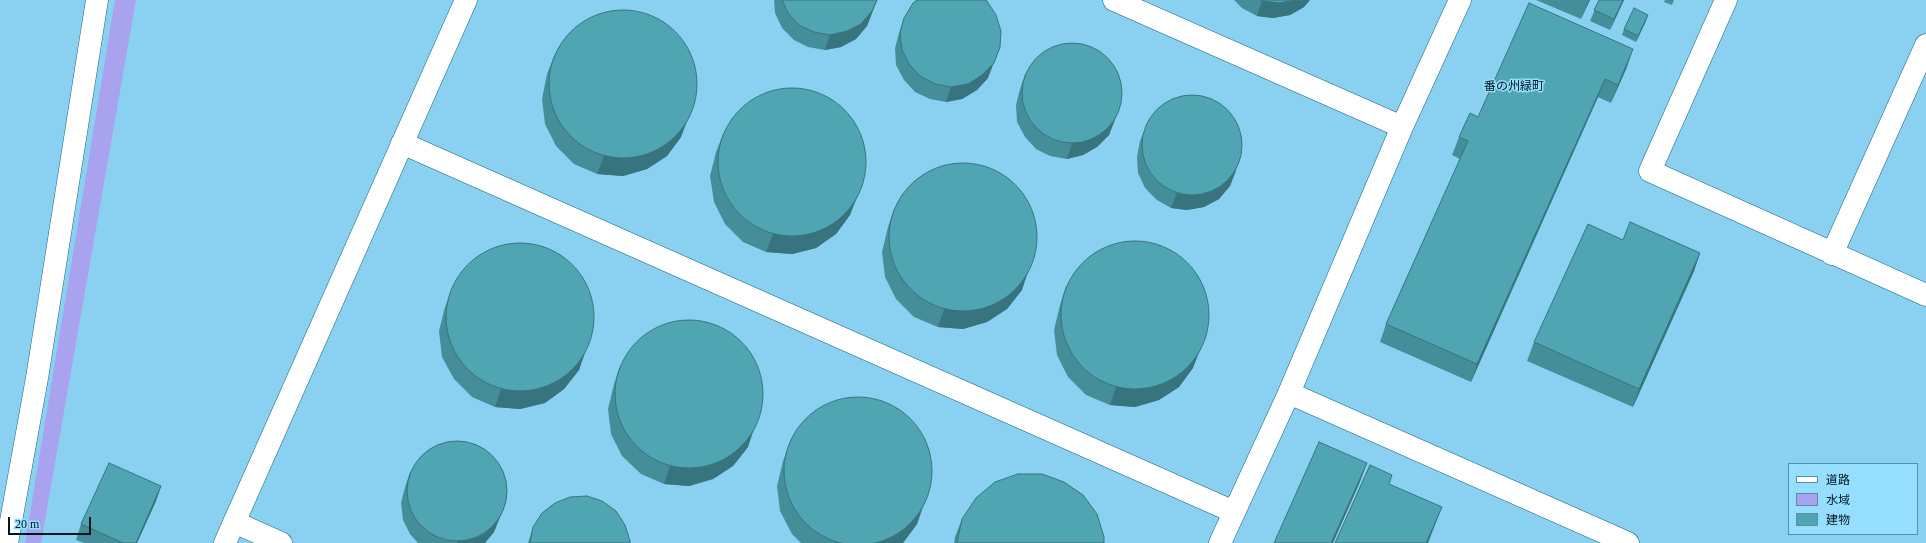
<!DOCTYPE html>
<html>
<head>
<meta charset="utf-8">
<style>
  body { margin:0 }
  #map { position:relative; width:1926px; height:543px; overflow:hidden; background:#8ad1f1; font-family:"Times New Roman","Noto Sans JP",serif }
  canvas { display:block }
  .legend { position:absolute; left:1788px; top:463px; width:130px; height:72px; box-sizing:border-box; background:#96deff; border:1px solid #5a8ea6; margin:0; padding:5px 7px; list-style:none; font-size:12px; color:#001621 }
  .legend li { display:flex; align-items:center; gap:8px; height:20px }
  .legend b { width:20px; border:1px solid #5a8ea6 }
  .scale { position:absolute; left:8px; top:517px; width:83px; height:18px; box-sizing:border-box; border:2px solid #001621; border-top:0; padding-left:5px; font-size:12px; line-height:14px; white-space:nowrap; color:#001621; -webkit-text-stroke:3px #96deff; paint-order:stroke }
</style>
</head>
<body>
<div id="map">
<canvas width="1926" height="543"></canvas>
<ul class="legend">
<li><b style="height:5px;background:#fff"></b>道路</li>
<li><b style="height:11px;background:#a9a2ee"></b>水域</li>
<li><b style="height:11px;background:#50a5b2"></b>建物</li>
</ul>
<div class="scale">20 m</div>
</div>
<script>
const c = document.querySelector('canvas').getContext('2d');
c.lineJoin = 'round';
function paint(path, color) { c.fillStyle = color; c.fill(path, 'evenodd'); }
const toPath = rows => new Path2D(rows.map(r => 'M' + r).join(''));
function strokePath(path, color, width, dash) { c.strokeStyle = color; c.lineWidth = width; c.lineCap = dash ? 'butt' : 'round'; c.setLineDash(dash || []); c.stroke(path); }
function drawText(font, color, halo, rows, align = 'center') {
  c.font = font + ' "Times New Roman","Noto Sans JP",serif'; c.lineWidth = 3; c.setLineDash([]); c.textBaseline = 'middle'; c.strokeStyle = halo; c.fillStyle = color; for (const [text, x, y, turn = 0] of rows) {
    c.save(); c.translate(x, y); c.rotate((+turn || 0) * Math.PI / 180); c.textAlign = isNaN(turn) ? turn : align; if (halo) c.strokeText(text, 0, 0); c.fillText(text, 0, 0); c.restore();
  }
}
paint(toPath([
  [115,0,136,0,41,543,25,543]
]), '#a9a2ee');
const minor = toPath([
  [1114,0,1402,127],
  [1726,0,1650,171,1926,295],
  [402,143,1234,512],
  [1832,254,1926,45],
  [1289,393,1628,543],
  [234,522,281,543],
  [7,543,37,378,97,0],
  [225,543,466,0],
  [1220,543,1289,393,1402,127,1460,0]
]);
strokePath(minor, '#156480', 23);
strokePath(minor, '#fff', 22);
paint(toPath([
  [774,0,877,0,867,26,856,39,841,47,825,50,808,47,794,40,782,28,775,13],
  [1234,0,1310,0,1304,7,1290,15,1273,18,1257,16,1242,8],
  [1536,0,1590,0,1581,19],
  [1599,0,1624,0,1610,30,1590,21],
  [1665,0,1674,0,1672,5,1664,2],
  [904,18,988,78,977,90,962,99,946,102,930,99,915,92,904,80,896,65,895,48,899,33],
  [1646,21,1636,42,1622,35,1624,29],
  [554,56,681,137,667,156,647,169,623,176,597,174,574,164,556,146,545,124,542,99,547,74],
  [1627,67,1611,103,1598,97,1471,382,1380,342,1386,324,1460,159,1452,155,1459,137,1478,117],
  [1025,74,1121,104,1109,135,1097,147,1083,155,1067,159,1050,156,1036,149,1025,137,1017,122,1016,105,1020,89],
  [1146,126,1236,171,1230,186,1219,199,1204,207,1187,210,1171,208,1157,200,1145,188,1138,173,1137,157,1140,141],
  [723,134,865,175,850,215,836,234,816,248,792,254,766,252,743,242,725,224,714,202,710,176,716,152],
  [894,209,1022,290,1007,309,987,322,963,329,938,327,914,317,896,299,885,277,882,252,888,227],
  [1623,240,1700,253,1694,271,1633,407,1527,361,1534,342],
  [1066,286,1193,368,1179,387,1159,400,1135,407,1110,405,1086,395,1068,377,1057,355,1054,330,1060,305],
  [452,289,593,330,579,370,564,389,545,403,520,409,495,407,472,397,454,379,442,357,439,331,445,307],
  [620,366,748,447,733,466,713,479,689,486,664,484,641,474,622,456,611,434,608,409,614,384],
  [790,443,931,484,917,524,903,543,801,543,792,534,780,511,777,486,783,461],
  [410,472,506,502,494,532,485,543,418,543,410,534,403,520,401,503,405,487],
  [161,486,156,501,137,543,84,543,76,540,81,524],
  [962,519,1104,543,954,543,955,537],
  [533,527,630,543,528,543]
]), '#458e99');
paint(toPath([
  [877,0,867,26,856,39,841,47,825,50,830,35],
  [1310,0,1304,7,1290,15,1273,18,1257,16,1262,1],
  [1589,0,1590,0,1581,19],
  [1623,0,1624,0,1610,30,1614,19],
  [1648,15,1646,21,1636,42,1638,36],
  [1000,47,988,78,977,90,962,99,946,102,951,87],
  [1633,49,1627,67,1611,103,1618,85],
  [1605,79,1598,97,1471,382,1477,364],
  [1121,104,1109,135,1097,147,1083,155,1067,159,1072,143],
  [688,119,681,137,667,156,647,169,623,176,597,174,604,156],
  [1241,156,1230,186,1219,199,1204,207,1187,210,1171,208,1177,193],
  [857,197,850,215,836,234,816,248,792,254,766,252,773,234],
  [1700,253,1694,271,1633,407,1639,389],
  [1028,272,1022,290,1007,309,987,322,963,329,938,327,944,309],
  [1200,350,1193,368,1179,387,1159,400,1135,407,1110,405,1116,387],
  [585,352,579,370,564,389,545,403,520,409,495,407,501,389],
  [754,429,748,447,733,466,713,479,689,486,664,484,670,466],
  [1367,463,1360,482,1333,543,1331,543],
  [161,486,156,501,137,543,136,543],
  [506,502,494,532,485,543,457,543,457,541],
  [923,506,917,524,903,543,873,543],
  [1442,507,1428,543,1426,543]
]), '#38747d');
const building = toPath([
  [782,0,877,0,872,11,861,24,847,31,830,35,814,32,799,25,788,13,782,0],
  [917,0,985,0,987,1,996,15,1001,31,1000,47,994,63,982,75,968,84,951,87,935,84,920,76,909,64,902,50,900,33,904,18,913,3,917,0],
  [1261,0,1296,0,1279,3,1262,1,1261,0],
  [1599,0,1623,0,1614,19,1594,10,1599,0],
  [1529,3,1633,49,1618,85,1605,79,1477,364,1386,324,1468,141,1459,137,1470,113,1478,117,1529,3],
  [1634,8,1648,15,1638,36,1624,29,1634,8],
  '549 84a74 74 0 1 1 148 0a74 74 0 1 1-148 0Z',
  '1022 93a50 50 0 1 1 100 0a50 50 0 1 1-100 0Z',
  '718 162a74 74 0 1 1 148 0a74 74 0 1 1-148 0Z',
  '1142 145a50 50 0 1 1 100 0a50 50 0 1 1-100 0Z',
  '889 237a74 74 0 1 1 148 0a74 74 0 1 1-148 0Z',
  [1630,222,1700,253,1639,389,1534,342,1588,224,1623,240,1630,222],
  '1061 315a74 74 0 1 1 148 0a74 74 0 1 1-148 0Z',
  '446 317a74 74 0 1 1 148 0a74 74 0 1 1-148 0Z',
  '615 394a74 74 0 1 1 148 0a74 74 0 1 1-148 0Z',
  '784 471a74 74 0 1 1 148 0a74 74 0 1 1-148 0Z',
  '407 491a50 50 0 1 1 100 0a50 50 0 1 1-100 0Z',
  [1319,442,1367,463,1331,543,1274,543,1319,442],
  [109,463,161,486,136,543,123,543,81,524,109,463],
  [1370,465,1392,475,1389,484,1442,507,1426,543,1335,543,1370,465],
  [1018,474,1042,474,1064,482,1083,495,1097,514,1104,537,1104,543,957,543,962,519,976,498,995,482,1018,474],
  [587,496,602,501,616,511,625,525,630,541,630,543,530,543,533,527,542,513,555,503,570,497,587,496]
]);
paint(building, '#50a5b2');
strokePath(building, '#38747d', 1);
drawText('12px', '#001621', '#96deff', [
  ["番の州緑町",1514,87]
]);
</script>
</body>
</html>
